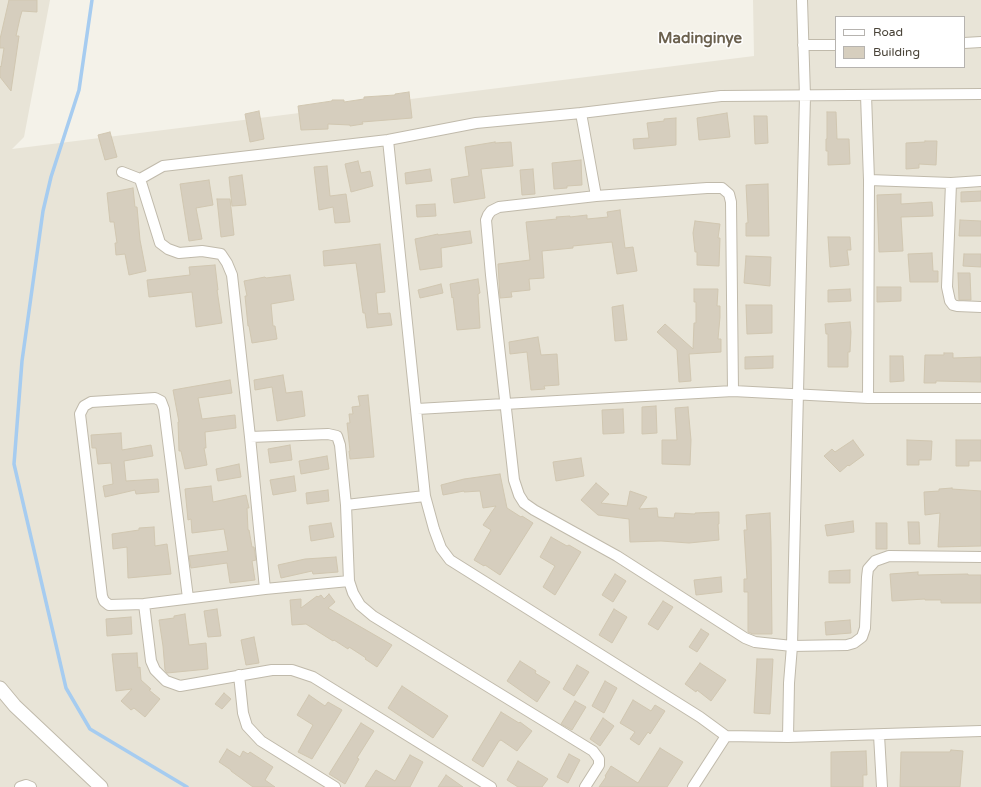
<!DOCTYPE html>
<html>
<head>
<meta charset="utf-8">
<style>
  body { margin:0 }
  #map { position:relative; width:981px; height:787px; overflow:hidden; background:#f4f2e9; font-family:"Varela Round",sans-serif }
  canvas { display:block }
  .legend { position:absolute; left:835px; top:16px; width:130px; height:52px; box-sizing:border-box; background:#fff; border:1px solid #b6b3af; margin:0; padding:5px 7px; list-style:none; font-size:12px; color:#484237 }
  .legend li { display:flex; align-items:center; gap:8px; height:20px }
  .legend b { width:20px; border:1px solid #b6b3af }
</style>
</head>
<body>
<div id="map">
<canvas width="981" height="787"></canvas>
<ul class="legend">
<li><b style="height:5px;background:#fff"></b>Road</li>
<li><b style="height:11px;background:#d6cebe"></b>Building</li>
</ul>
</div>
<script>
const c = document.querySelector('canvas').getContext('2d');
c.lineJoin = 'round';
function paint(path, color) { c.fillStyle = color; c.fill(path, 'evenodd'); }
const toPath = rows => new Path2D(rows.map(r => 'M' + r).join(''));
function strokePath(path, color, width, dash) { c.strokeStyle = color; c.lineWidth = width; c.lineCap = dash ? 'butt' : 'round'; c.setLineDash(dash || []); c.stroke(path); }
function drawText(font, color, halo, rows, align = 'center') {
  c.font = font + ' "Varela Round",sans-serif'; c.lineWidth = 3; c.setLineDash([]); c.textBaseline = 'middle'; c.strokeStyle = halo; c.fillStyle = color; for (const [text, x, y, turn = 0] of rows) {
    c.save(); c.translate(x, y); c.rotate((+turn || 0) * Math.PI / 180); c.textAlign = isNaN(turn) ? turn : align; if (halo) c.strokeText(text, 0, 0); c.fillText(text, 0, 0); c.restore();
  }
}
paint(toPath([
  [0,0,50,0,24,137,12,149,754,56,753,0,981,0,981,787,0,787],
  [836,17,964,17,964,67,836,67]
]), '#e8e4d7');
strokePath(toPath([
  [92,0,79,90,51,177,43,211,22,361,14,464,66,688,90,729,187,787]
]), '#a6ccf0', 3.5);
const building = toPath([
  [9,0,37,0,37,12,22,11,20,18,16,36,19,36,11,91,0,77,0,66,1,67,4,48,0,48,0,39,9,0],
  [409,92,412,118,362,122,363,124,350,126,350,125,328,124,328,129,301,130,298,106,332,101,332,100,344,100,344,102,364,99,364,97,395,95,395,94,409,92],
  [259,111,264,139,250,142,245,114,259,111],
  [827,112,836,112,837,139,849,139,850,164,828,165,828,151,826,151,826,139,827,139,827,112],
  [727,113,730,137,699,140,697,118,727,113],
  [754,116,767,116,768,143,755,144,754,116],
  [676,118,676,145,634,149,633,139,649,138,647,123,664,121,664,119,676,118],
  [110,132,117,157,105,160,98,135,110,132],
  [925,141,937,141,936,165,919,164,919,168,906,169,906,143,925,142,925,141],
  [495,142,495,143,511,142,513,166,481,169,485,198,454,203,451,179,469,176,465,147,495,142],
  [581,160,582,185,567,186,567,188,554,189,552,163,581,160],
  [358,161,361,173,370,171,373,186,351,192,345,164,358,161],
  [327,166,330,196,346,194,350,222,335,223,333,207,319,210,314,167,327,166],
  [430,169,432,181,406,184,405,173,430,169],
  [533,169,535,194,522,195,520,170,533,169],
  [242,175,246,205,232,206,229,177,242,175],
  [209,180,213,205,196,208,202,239,189,241,180,184,209,180],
  [768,184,769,236,746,236,746,223,748,223,746,185,768,184],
  [133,188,135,207,137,207,140,240,146,271,129,275,125,254,116,255,115,243,117,243,114,222,110,222,107,193,133,188],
  [981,191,981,201,961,202,961,192,981,191],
  [901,194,901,204,932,202,933,216,901,217,903,251,879,252,877,195,901,194],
  [217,199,230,199,234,235,221,237,217,199],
  [435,204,436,216,417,217,416,205,435,204],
  [620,210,625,248,633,247,637,271,617,274,612,242,573,246,573,248,542,251,544,278,529,279,530,290,511,292,512,297,500,298,498,264,530,260,526,222,557,219,556,217,570,216,570,217,587,215,587,219,608,217,607,212,620,210],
  [960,220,981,221,981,236,959,236,960,220],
  [695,221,720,224,718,238,720,238,719,266,697,265,697,252,695,252,693,233,695,221],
  [470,231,472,243,441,248,442,267,420,270,415,239,438,234,438,235,470,231],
  [828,237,850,237,851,250,847,250,849,265,830,267,828,237],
  [380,244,385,292,376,293,378,314,390,313,392,325,367,328,365,313,363,313,356,263,324,266,323,251,380,244],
  [932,253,933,271,938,271,938,282,910,282,908,254,932,253],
  [964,254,981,254,981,267,963,266,964,254],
  [746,256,771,257,770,286,744,283,746,256],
  [215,265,218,290,217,290,222,323,196,327,192,292,149,297,147,280,190,275,189,267,215,265],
  [958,273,970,273,971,300,959,300,958,273],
  [290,275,294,300,271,304,273,326,275,326,277,339,252,343,249,326,248,326,245,296,247,296,244,281,265,277,266,278,290,275],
  [478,279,480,293,478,294,480,328,457,330,453,297,452,298,450,284,478,279],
  [441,284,443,293,420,298,418,290,441,284],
  [877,287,901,287,901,301,877,302,877,287],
  [694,289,718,289,717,306,720,306,720,317,718,339,721,339,721,352,689,354,691,381,679,382,677,350,657,332,665,324,693,349,694,323,696,323,696,302,694,302,694,289],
  [850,289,851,301,828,302,828,290,850,289],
  [623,305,627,340,615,341,612,307,623,305],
  [746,305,772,305,772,333,747,334,746,305],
  [850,322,851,332,850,352,848,352,848,367,828,367,828,334,826,334,825,324,850,322],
  [538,337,541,355,557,354,559,385,544,386,545,389,531,390,527,352,510,354,509,342,538,337],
  [944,353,953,353,953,358,981,357,981,382,936,381,936,383,924,383,925,355,944,355,944,353],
  [773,356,773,368,745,369,745,357,773,356],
  [890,356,903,356,904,381,890,382,890,356],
  [283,375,286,393,302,391,305,416,277,421,272,387,255,390,254,380,283,375],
  [230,380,232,393,198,398,202,419,235,415,236,428,205,432,206,448,204,448,207,465,185,469,181,451,179,451,178,422,179,422,173,390,230,380],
  [368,395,374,457,350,459,349,451,350,451,347,423,350,423,349,414,353,414,352,407,360,406,358,396,368,395],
  [656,406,657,433,642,434,642,407,656,406],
  [688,407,691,440,690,465,662,464,662,440,677,440,675,408,688,407],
  [623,409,624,433,603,434,602,410,623,409],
  [121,433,122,450,151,445,153,456,124,461,126,481,158,479,159,492,136,494,135,490,105,497,103,486,113,484,111,463,98,464,96,448,92,448,91,435,121,433],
  [853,440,864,455,849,466,848,465,840,472,824,456,832,449,835,452,853,440],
  [907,440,932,441,931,460,919,460,919,465,907,465,907,440],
  [956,440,981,440,981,461,969,461,969,466,956,466,956,440],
  [290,445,292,460,270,463,268,449,290,445],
  [327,456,329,469,301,474,299,461,327,456],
  [581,458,584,476,556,481,553,462,581,458],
  [239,464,241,477,218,481,216,469,239,464],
  [500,474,507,508,521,517,522,516,533,523,500,575,485,565,484,566,474,560,491,530,483,525,496,506,483,508,480,491,464,492,464,491,443,495,441,485,464,479,500,474],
  [294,476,296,491,273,495,270,480,294,476],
  [596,483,609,494,601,503,627,506,630,491,647,497,639,509,657,508,658,517,674,518,675,513,695,514,695,513,719,512,719,524,718,524,719,540,689,543,661,541,630,542,629,519,598,515,581,500,596,483],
  [211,486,213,502,246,495,249,508,247,508,248,530,249,530,252,547,254,547,256,560,252,561,255,580,230,583,227,563,191,568,189,556,228,551,224,529,192,533,191,519,188,520,185,489,211,486],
  [952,488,952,489,981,491,981,546,938,547,940,513,925,515,924,492,939,491,939,489,952,488],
  [328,490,329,501,307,504,306,493,328,490],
  [770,513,771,542,772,634,753,634,748,632,748,592,744,592,744,579,747,579,744,530,747,530,746,515,770,513],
  [853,521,854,532,827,536,825,525,853,521],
  [908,522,919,522,920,544,909,544,908,522],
  [331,523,334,537,311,541,309,526,331,523],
  [876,523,887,523,887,549,876,549,876,523],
  [154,527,155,546,167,544,171,574,128,578,127,547,113,549,112,534,139,530,139,528,154,527],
  [551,537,567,546,569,545,581,552,555,595,543,587,555,566,540,557,551,537],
  [336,557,338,572,313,574,312,571,281,578,278,565,305,559,336,557],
  [850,570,850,583,829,583,829,571,850,570],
  [918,572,918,575,968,574,968,575,981,575,981,603,941,603,941,600,925,600,925,599,892,601,890,574,918,572],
  [615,574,626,581,613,602,602,595,615,574],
  [721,577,722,592,696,595,694,580,721,577],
  [329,594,335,602,328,608,392,645,377,667,365,659,366,658,349,647,348,649,334,640,333,641,306,624,292,625,290,600,301,599,301,608,317,596,318,597,321,595,324,599,329,594],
  [663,601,673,607,658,630,648,624,663,601],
  [217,609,221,636,208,637,204,611,217,609],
  [614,609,627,617,612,643,599,635,614,609],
  [185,614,189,645,206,643,208,669,167,673,165,670,163,646,159,620,174,618,174,616,185,614],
  [131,617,132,634,107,636,106,619,131,617],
  [850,620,851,633,826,635,825,622,850,620],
  [701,629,709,634,697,652,689,647,701,629],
  [254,637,259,663,246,665,241,640,254,637],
  [137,653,138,668,140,667,141,680,151,689,149,690,160,699,145,717,134,708,131,710,121,701,132,689,116,691,112,654,137,653],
  [757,659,773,659,770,714,754,713,757,659],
  [520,661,536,671,535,673,550,682,537,702,507,681,520,661],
  [700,663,726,680,711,701,697,690,696,692,685,684,700,663],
  [577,665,589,672,574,696,563,689,577,665],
  [605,681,617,688,604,713,592,706,605,681],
  [402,686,448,716,433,738,388,708,402,686],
  [224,693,231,699,222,709,215,704,224,693],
  [309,695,325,706,328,702,342,710,312,759,298,752,313,725,297,715,309,695],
  [633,700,651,711,655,705,665,711,650,734,648,732,639,745,630,739,635,732,620,723,633,700],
  [575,701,586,707,572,730,561,724,575,701],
  [501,712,519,723,520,722,532,731,517,751,501,740,499,741,483,767,472,760,501,712],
  [603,718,614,726,600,746,590,739,603,718],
  [361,723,374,731,357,758,359,759,345,784,329,774,361,723],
  [660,748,683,762,667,787,599,787,606,777,605,776,611,766,638,783,660,748],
  [227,749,240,757,243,751,248,754,250,752,273,767,265,780,275,787,253,787,231,771,231,770,219,762,227,749],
  [951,750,963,751,960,787,900,787,901,752,950,752,951,750],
  [866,751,867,775,863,775,863,787,831,787,831,752,866,751],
  [569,754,580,760,568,783,557,777,569,754],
  [410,755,423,762,410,787,365,787,376,770,395,781,410,755],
  [518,761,548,779,542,787,518,787,507,780,518,761],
  [446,775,463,787,438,787,446,775]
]);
paint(building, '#d6cebe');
strokePath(building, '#d1c7b1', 1);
const minor = toPath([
  [964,43,981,42],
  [803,45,836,45],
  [866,95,869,180,868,398],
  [581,113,596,196],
  [388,140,425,496,434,529,441,548,450,560,700,717,726,736],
  [122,172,140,179,163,166,388,140,476,123,581,113,721,96,981,94],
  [140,179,160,243,168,249,179,253,202,251,221,254,227,263,232,275,250,437,328,434,337,436,340,445,346,505,349,581,353,593,360,605,373,616,593,751,599,759,599,765,585,787],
  [869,180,951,183,981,181],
  [951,183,947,287,950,301,953,305,957,306,981,307],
  [733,391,731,202,729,194,722,188,707,188,596,196,499,207,491,211,488,215,486,220,491,275,514,480,519,495,524,503,534,510,617,556,745,638,755,642,792,646,847,645,854,643,862,637,865,628,867,577,868,569,875,561,889,556,981,557],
  [417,409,733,391,868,398,981,398],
  [250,437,265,589],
  [346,505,425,496],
  [188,598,164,409,161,401,155,398,91,402,84,406,80,414,102,596,104,601,109,605,144,604,265,589,349,581],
  [144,604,151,661,155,670,166,681,180,686,272,670,292,670,313,677,491,787],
  [239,675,243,713,247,726,261,741,335,787],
  [879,735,882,787],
  [788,737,789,683,792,646,805,96,802,0],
  [20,787,26,785,31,787],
  [693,787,726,736,788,737,981,731]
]);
const tertiary = toPath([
  [0,688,15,706,101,787]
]);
strokePath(minor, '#c0baab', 12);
strokePath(tertiary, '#c0baab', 15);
strokePath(minor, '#fff', 10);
strokePath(tertiary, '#fff', 13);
drawText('bold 15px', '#6b614e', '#fff', [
  ["Madinginye",700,39]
]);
</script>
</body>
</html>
